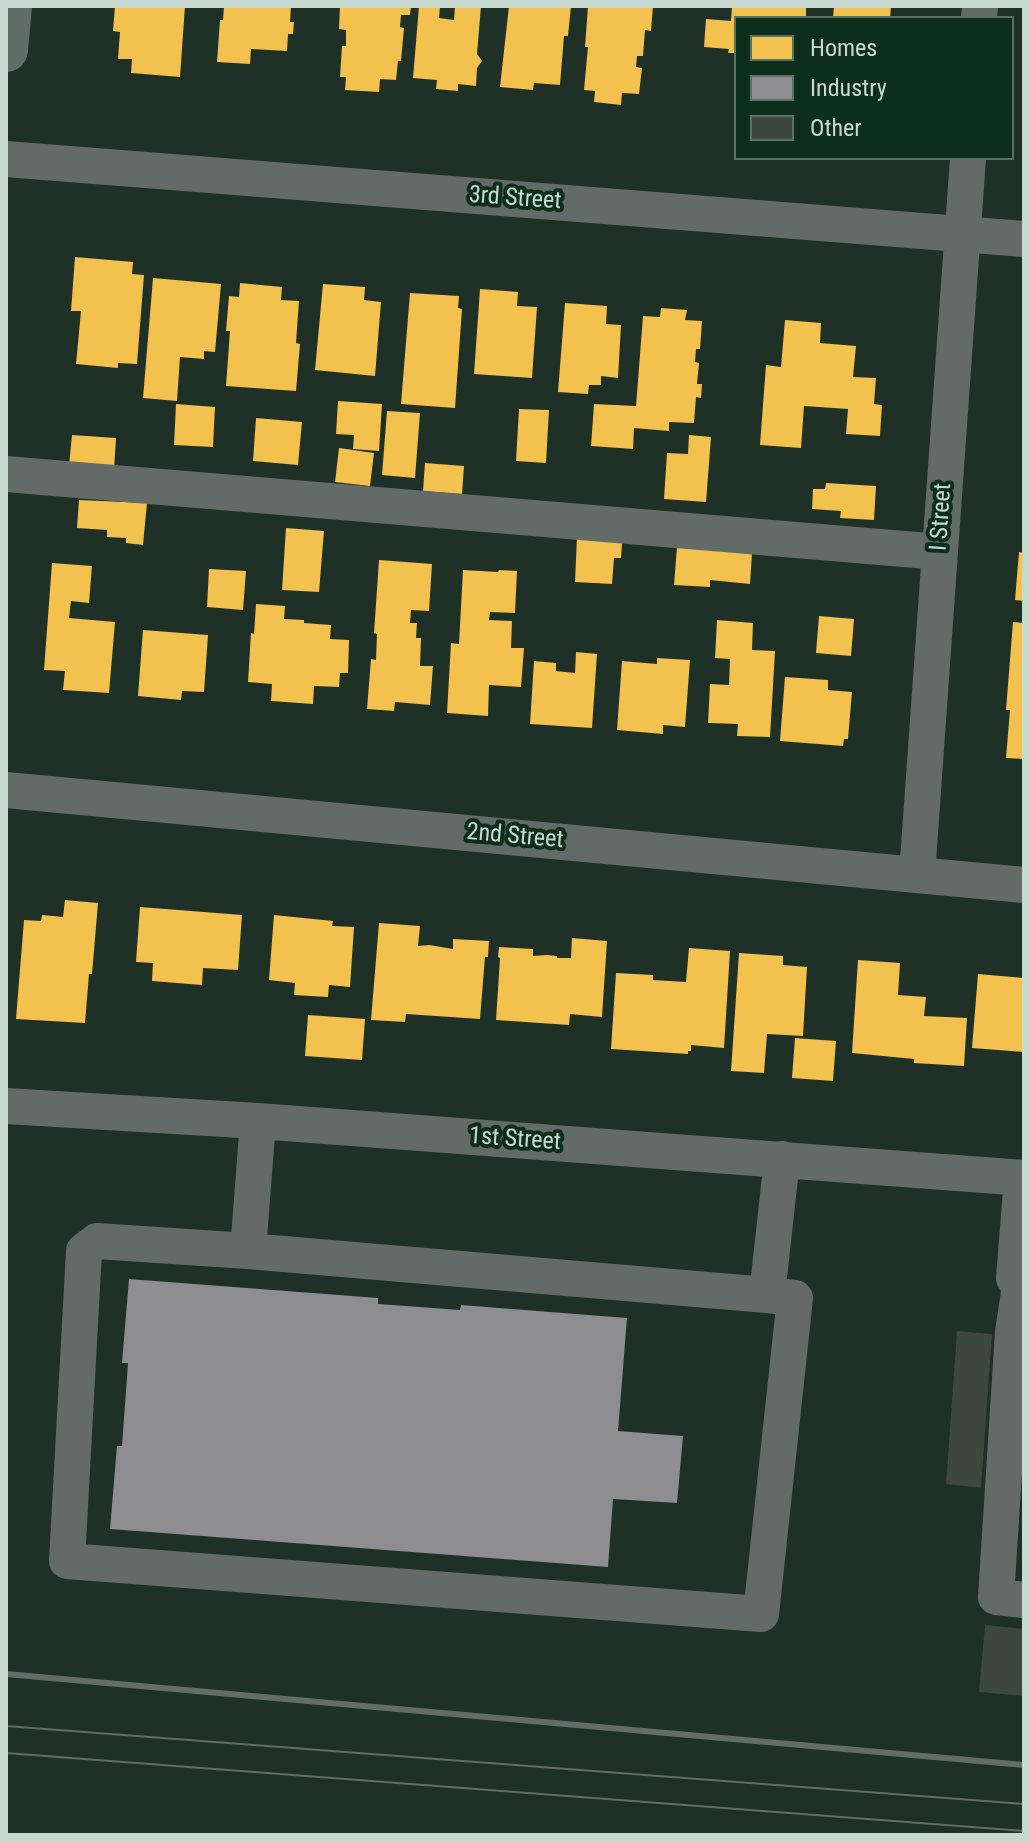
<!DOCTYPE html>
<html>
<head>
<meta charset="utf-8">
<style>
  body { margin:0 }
  #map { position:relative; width:1030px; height:1841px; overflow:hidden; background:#1f3027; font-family:"Roboto Condensed",sans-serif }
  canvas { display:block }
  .frame { position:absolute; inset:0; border:8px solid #c8dacf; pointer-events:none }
  .legend { position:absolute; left:734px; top:16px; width:280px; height:144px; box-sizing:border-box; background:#0d2d1d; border:2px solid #587264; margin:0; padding:10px 14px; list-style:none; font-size:24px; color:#c8dacf }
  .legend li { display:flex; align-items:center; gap:16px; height:40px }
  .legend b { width:40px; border:2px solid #587264 }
</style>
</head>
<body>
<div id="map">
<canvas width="1030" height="1841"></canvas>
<div class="frame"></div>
<ul class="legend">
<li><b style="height:22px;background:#f2c14e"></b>Homes</li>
<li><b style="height:22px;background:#8d8d92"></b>Industry</li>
<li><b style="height:22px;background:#3c473e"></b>Other</li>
</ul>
</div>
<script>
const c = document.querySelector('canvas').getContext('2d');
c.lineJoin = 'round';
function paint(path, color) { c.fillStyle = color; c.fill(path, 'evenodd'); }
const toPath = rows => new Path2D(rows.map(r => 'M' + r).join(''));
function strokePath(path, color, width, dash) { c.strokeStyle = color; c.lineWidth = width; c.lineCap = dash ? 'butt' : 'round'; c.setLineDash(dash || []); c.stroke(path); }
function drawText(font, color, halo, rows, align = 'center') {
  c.font = font + ' "Roboto Condensed",sans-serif'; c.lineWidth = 8; c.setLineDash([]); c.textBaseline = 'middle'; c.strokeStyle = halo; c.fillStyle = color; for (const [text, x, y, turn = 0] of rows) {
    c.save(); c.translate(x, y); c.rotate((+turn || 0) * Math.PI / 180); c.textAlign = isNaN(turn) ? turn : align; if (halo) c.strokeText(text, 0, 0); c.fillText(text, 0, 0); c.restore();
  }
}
paint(toPath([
  [115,6,185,6,180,77,131,73,132,59,118,59,120,32,113,31],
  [224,6,291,6,290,22,294,22,293,34,288,34,287,51,251,49,250,64,217,62,220,20,223,20],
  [340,6,411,6,410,15,401,15,400,27,404,28,401,61,398,61,396,80,380,79,379,92,345,90,346,77,340,77,342,46,346,46,346,30,339,29],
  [419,6,440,6,439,18,454,20,455,6,481,6,477,54,482,61,477,68,476,86,458,84,458,91,436,89,437,80,413,78],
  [509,6,571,6,568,36,564,36,560,85,534,83,533,90,500,87],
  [588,6,653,6,651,31,645,30,643,56,637,56,636,67,642,68,639,94,622,93,621,105,594,102,595,91,584,90,588,47,585,47],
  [732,6,806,7,806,18,736,18,736,53,728,53,729,49,704,47,706,19,731,21],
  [834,6,891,6,890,18,833,18],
  [75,257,133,262,132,274,144,275,137,364,118,363,118,368,76,364,81,311,71,311],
  [153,278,221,284,215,352,204,351,204,359,180,357,177,401,143,398],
  [240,283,282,287,281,300,299,301,296,343,300,344,296,391,226,386,230,331,226,331,229,296,239,297],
  [323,284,365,287,364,300,381,302,375,376,315,370],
  [480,289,518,292,517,306,537,307,532,378,474,374],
  [410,293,459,296,458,308,462,309,455,408,401,404],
  [565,303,607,306,606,324,621,325,618,378,601,376,601,385,589,385,588,394,558,392],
  [661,308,687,310,685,320,702,321,700,349,696,349,695,362,699,363,697,384,702,384,701,398,696,397,694,423,669,422,669,431,634,428,633,449,591,446,594,404,636,406,643,316,660,317],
  [785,320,821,323,820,343,856,346,853,377,876,378,874,404,882,405,880,436,846,434,848,409,804,406,801,448,760,445,766,365,781,367],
  [338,401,382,404,379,451,353,449,354,435,336,434],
  [176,404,215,407,213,447,174,445],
  [519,409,549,410,546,463,516,461],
  [387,411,420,413,415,478,382,475],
  [256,418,302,422,298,465,253,461],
  [72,435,116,438,114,470,69,466],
  [689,435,711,437,706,502,664,499,667,453,688,454],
  [339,448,374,453,370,486,335,482],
  [425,463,464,466,462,494,423,491],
  [826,483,876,486,874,520,840,518,841,511,812,509,813,489,825,489],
  [79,500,147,503,143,545,126,543,126,538,107,537,107,530,77,528],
  [286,528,324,531,319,592,282,590],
  [577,537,622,543,621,558,614,558,612,584,575,582],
  [677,547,752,553,750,584,710,580,710,587,674,585],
  [1019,552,1024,553,1024,601,1015,600],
  [379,560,432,564,429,611,411,610,410,623,417,623,416,638,421,638,420,666,433,666,430,705,395,702,394,711,367,709,371,659,376,660,377,634,374,633],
  [52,563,92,566,89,603,71,601,69,618,115,622,109,693,63,690,65,671,44,670],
  [209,569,246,571,243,610,207,607],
  [463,570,498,572,499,570,517,571,515,613,490,612,489,620,512,621,511,648,524,648,521,687,489,685,488,716,447,713,451,643,459,644],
  [256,604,285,606,284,619,304,620,304,623,331,625,330,639,349,640,348,673,340,673,339,687,314,686,313,704,271,701,272,684,248,682,251,633,254,634],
  [819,616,854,619,851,656,816,653],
  [717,620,753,623,752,650,775,651,770,737,737,736,738,724,708,723,710,684,729,685,730,659,715,658],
  [1013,622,1024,623,1024,759,1006,758,1010,710,1006,710],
  [143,630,208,635,204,692,182,691,181,700,138,696],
  [576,652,597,654,592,728,530,724,534,661,556,663,556,671,575,673],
  [657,658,690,660,685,727,663,725,663,734,617,730,622,661,657,664],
  [785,677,828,680,828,690,852,692,848,739,844,739,843,746,780,741],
  [65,900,98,903,92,974,89,974,85,1023,16,1019,24,920,41,921,42,915,63,917],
  [140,907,242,915,238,970,203,968,202,985,152,981,153,963,136,962],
  [274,915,333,921,332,926,354,927,350,987,329,985,328,997,294,995,295,983,269,980],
  [379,923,420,926,418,946,429,945,453,949,453,939,489,941,488,957,485,957,480,1019,406,1014,405,1022,371,1020],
  [572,938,607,941,602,1017,570,1014,569,1025,496,1020,500,958,498,957,499,947,533,949,533,956,547,955,557,956,557,958,571,958],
  [689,948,730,951,724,1048,691,1045,691,1051,688,1051,688,1054,611,1049,616,973,653,975,653,980,686,982],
  [739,953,783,956,783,965,807,967,803,1036,767,1034,764,1073,731,1071],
  [858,960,900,963,898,995,926,997,924,1016,967,1018,964,1066,914,1063,914,1059,852,1053],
  [978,974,1024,978,1024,1052,972,1048],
  [308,1015,365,1019,362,1060,305,1056],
  [795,1038,836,1041,833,1081,792,1078]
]), '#f2c14e');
paint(toPath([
  [129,1279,378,1298,378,1304,460,1310,461,1305,627,1318,618,1431,683,1436,677,1503,613,1499,608,1567,110,1529,117,1446,122,1446,128,1363,122,1363]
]), '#8d8d92');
paint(toPath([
  [957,1331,992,1334,981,1488,946,1484],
  [985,1625,1024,1629,1024,1696,979,1692]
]), '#3c473e');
strokePath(toPath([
  [979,18,980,6],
  [6,159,1024,239],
  [6,474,940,552],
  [6,790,1024,885],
  [917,875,968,158],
  [6,1106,258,1121,1024,1178],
  [258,1121,248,1251,767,1295,782,1159],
  [1022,1178,1014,1278,1020,1286,1024,1287],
  [248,1251,97,1241,84,1251,67,1561,761,1614,795,1298,767,1295],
  [1020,1286,1013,1332,996,1597,1024,1600]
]), '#636b68', 36);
strokePath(toPath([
  [6,50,10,6]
]), '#5f6c67', 44);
strokePath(toPath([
  [6,1726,1024,1804],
  [6,1753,1024,1831]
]), '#626d68', 2);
strokePath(toPath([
  [6,1674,1024,1765]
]), '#626d68', 6);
drawText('24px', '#c8dacf', '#0d2d1d', [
  ["3rd Street",515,199,4],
  ["I Street",942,517,-86],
  ["2nd Street",515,837,5],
  ["1st Street",515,1140,4]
]);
</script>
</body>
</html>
